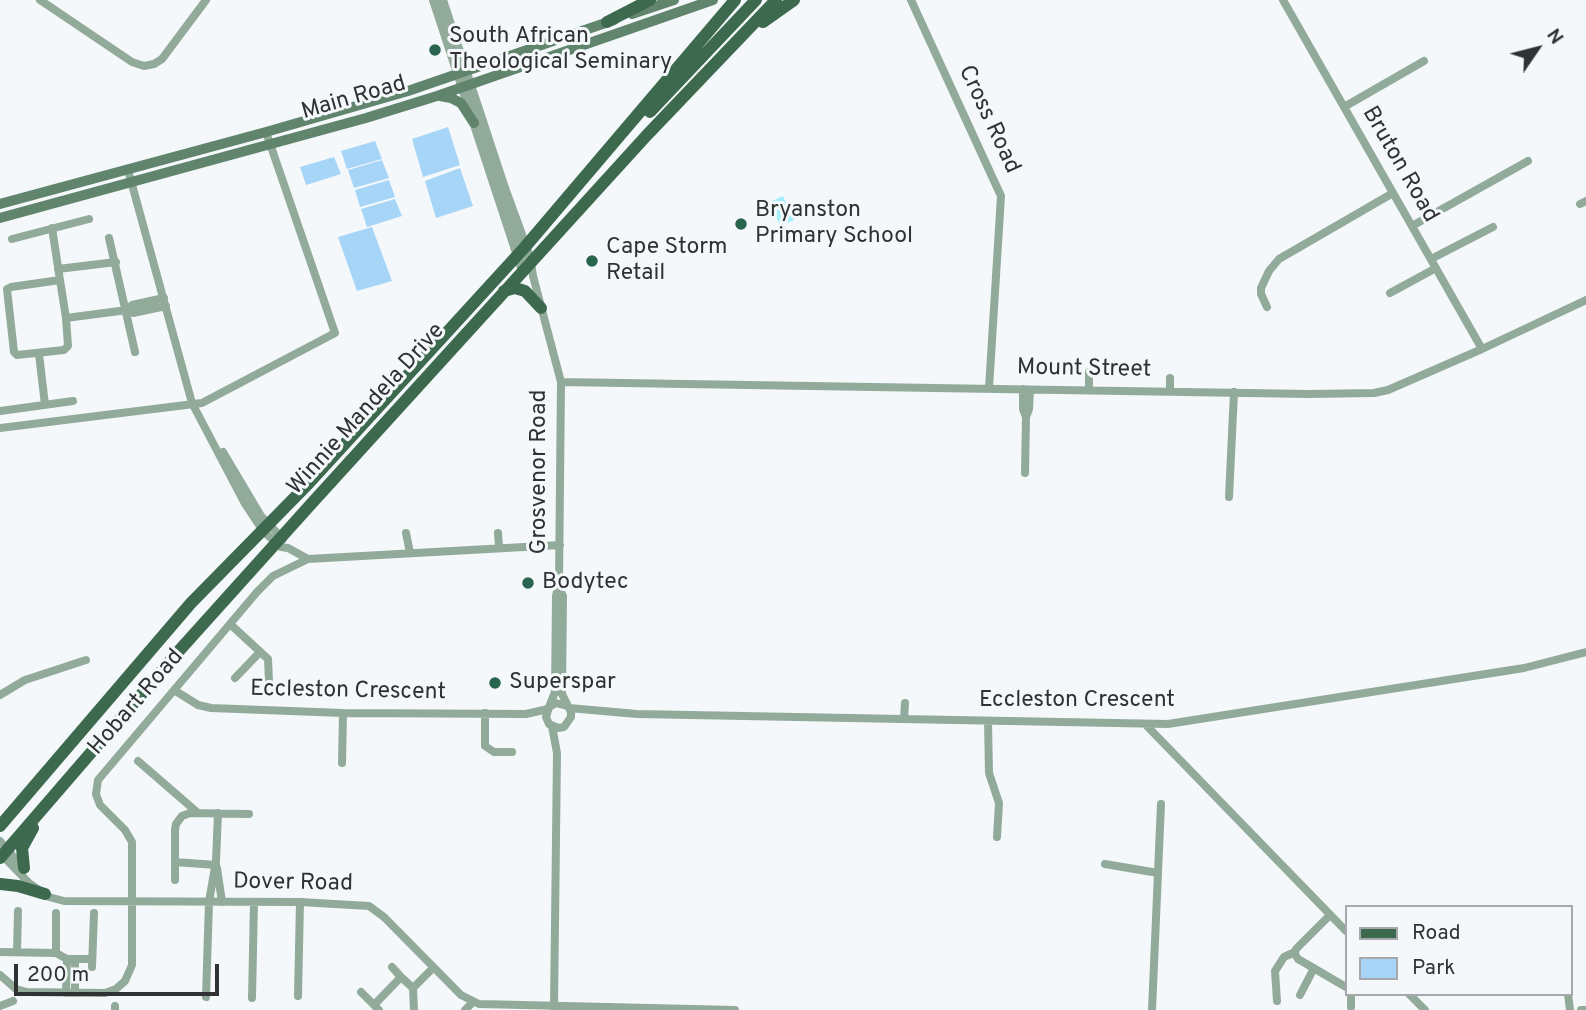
<!DOCTYPE html>
<html>
<head>
<meta charset="utf-8">
<style>
  body { margin:0 }
  #map { position:relative; width:1586px; height:1010px; overflow:hidden; background:#f4f8fb; font-family:Overpass,sans-serif }
  canvas { display:block }
  .legend { position:absolute; left:1345px; top:905px; width:228px; height:91px; box-sizing:border-box; background:#f4f8fb; border:2px solid #a6a8ab; margin:0; padding:9px 12px; list-style:none; font-size:21px; color:#303132 }
  .legend li { display:flex; align-items:center; gap:14px; height:35px }
  .legend b { width:35px; border:2px solid #a6a8ab }
  .north { position:absolute; left:1502px; top:14px; width:70px; height:70px; -webkit-text-stroke:5px #f4f8fb; paint-order:stroke; rotate:55deg; font-size:19px; font-weight:700; line-height:28px; text-align:center; color:#303132 }
  .north::after { content:''; display:block; margin:auto; width:24px; height:32px; background:#303132; clip-path:polygon(50% 0,100% 100%,50% 72%,0 100%) }
  .scale { position:absolute; left:14px; top:964px; width:205px; height:32px; box-sizing:border-box; border:4px solid #303132; border-top:0; padding-left:9px; font-size:21px; line-height:24px; white-space:nowrap; color:#303132; -webkit-text-stroke:5px #f4f8fb; paint-order:stroke }
</style>
</head>
<body>
<div id="map">
<canvas width="1586" height="1010"></canvas>
<ul class="legend">
<li><b style="height:9px;background:#3d694e"></b>Road</li>
<li><b style="height:19px;background:#a7d5f8"></b>Park</li>
</ul>
<div class="north">N</div>
<div class="scale">200 m</div>
</div>
<script>
const c = document.querySelector('canvas').getContext('2d');
c.lineJoin = 'round';
function paint(path, color) { c.fillStyle = color; c.fill(path, 'evenodd'); }
const toPath = rows => new Path2D(rows.map(r => 'M' + r).join(''));
function strokePath(path, color, width, dash) { c.strokeStyle = color; c.lineWidth = width; c.lineCap = dash ? 'butt' : 'round'; c.setLineDash(dash || []); c.stroke(path); }
function drawText(font, color, halo, rows, align = 'center') {
  c.font = font + ' Overpass,sans-serif'; c.lineWidth = 6; c.setLineDash([]); c.textBaseline = 'middle'; c.strokeStyle = halo; c.fillStyle = color; for (const [text, x, y, turn = 0] of rows) {
    c.save(); c.translate(x, y); c.rotate((+turn || 0) * Math.PI / 180); c.textAlign = isNaN(turn) ? turn : align; if (halo) c.strokeText(text, 0, 0); c.fillText(text, 0, 0); c.restore();
  }
}
paint(toPath([
  [448,127,460,165,423,177,412,139],
  [375,141,382,159,347,169,341,151],
  [334,157,341,174,306,185,300,167],
  [382,160,389,178,354,188,348,170],
  [460,168,473,206,436,218,425,181],
  [389,180,395,197,360,207,355,190],
  [395,199,402,216,367,227,361,209],
  [372,227,392,281,357,291,338,237]
]), '#a7d5f8');
paint(toPath([
  [783,196,794,220,780,226,770,202]
]), '#a1effa');
strokePath(toPath([
  [40,0,132,62,144,66,154,64,162,59,206,0],
  [911,0,1001,196,989,388],
  [1283,0,1482,349],
  [1344,107,1424,61],
  [128,170,192,403,244,502,263,531,281,547,288,548,308,559],
  [1580,204,1586,201],
  [1412,226,1528,161],
  [52,228,60,280,66,318,68,346,64,350,17,355,14,352,7,289,11,287,60,280],
  [109,238,135,352],
  [12,239,89,219],
  [1431,259,1493,227],
  [531,262,533,276,561,382,559,581,556,596,555,692,549,707],
  [58,269,116,262],
  [1390,293,1436,268],
  [1267,307,1261,294,1261,288,1269,271,1279,259,1393,193],
  [127,310,132,305,164,298],
  [66,318,127,310,133,313,166,306],
  [39,354,45,405],
  [561,382,1309,394,1374,393,1388,390,1482,349,1586,300],
  [1023,389,1023,409,1026,417],
  [1089,389,1089,372],
  [1170,391,1170,378],
  [0,411,73,401],
  [0,428,202,403,335,333,266,132],
  [223,452,261,516,283,539],
  [1025,473,1026,417,1029,409,1030,390],
  [1229,497,1234,392],
  [406,533,410,553],
  [498,533,499,547],
  [559,587,563,596,562,694,571,712,571,717,564,727,558,728,549,724,546,717,549,707,556,703,567,706],
  [230,624,268,659,269,682],
  [235,678,260,652],
  [174,690,198,705,211,708,343,713,526,714,548,709],
  [0,695,25,680,86,660],
  [569,708,637,714,1168,724,1524,668,1586,652],
  [485,713,485,746,494,752,512,752],
  [904,719,905,703],
  [988,721,989,773,999,803,997,837],
  [1145,724,1346,931],
  [552,726,557,753,554,1009],
  [138,761,198,813],
  [342,763,343,713],
  [0,841,23,868],
  [0,853,29,883,49,897,64,901,300,902,369,906,384,917,461,995,479,1004,735,1010],
  [175,862,216,865],
  [1105,864,1158,873],
  [217,868,222,902],
  [175,880,175,830,176,824,182,816,190,813,249,814],
  [1330,915,1296,949,1295,954,1298,959,1346,987],
  [0,952,56,953,67,959,92,959],
  [17,952,18,911],
  [56,953,56,913],
  [92,967,94,913],
  [392,967,401,977],
  [0,975,16,989,27,992,105,993,116,989,125,981,132,965,132,842,125,830,100,805,96,794,98,780,257,592,273,576,308,559,560,545],
  [413,988,433,968],
  [361,992,374,1005],
  [66,993,67,959],
  [75,993,75,960],
  [1409,994,1425,1010],
  [1568,994,1570,1010],
  [1300,995,1314,968],
  [298,996,300,902],
  [206,997,209,902,216,861,218,813],
  [252,998,254,902],
  [1277,1001,1275,971,1284,957,1295,952],
  [0,1006,13,1001],
  [1351,1007,1351,994],
  [115,1010,115,1006],
  [379,1010,374,1005,401,977,413,988,414,1010],
  [465,1010,473,1002],
  [1152,1010,1161,804],
  [1581,1010,1586,1010]
]), '#92aa9a', 8);
strokePath(toPath([
  [434,0,523,271],
  [442,0,504,188,531,262]
]), '#92aa9a', 10);
strokePath(toPath([
  [632,14,674,0],
  [440,96,451,98,461,103,474,123],
  [0,204,266,132,408,91,614,20],
  [0,218,366,118,437,96,713,0]
]), '#61846d', 10);
strokePath(toPath([
  [607,22,650,0],
  [763,22,794,0],
  [650,112,756,0],
  [504,291,515,288,525,291,541,308],
  [0,826,191,603,309,483,525,247,735,0],
  [0,858,177,653,312,503,647,135,776,0],
  [24,868,22,848,33,828],
  [0,884,18,886,45,894]
]), '#3d694e', 12);
for (const [x, y, r, color] of [
  [435,50,7,"#28644e"],
  [741,224,7,"#28644e"],
  [592,261,7,"#28644e"],
  [528,583,7,"#28644e"],
  [495,683,7,"#28644e"]
]) { const dot = new Path2D(); dot.arc(x, y, r, 0, 2 * Math.PI); c.fillStyle = color; c.fill(dot); strokePath(dot, '#f4f8fb', 2.5); }
drawText('23px', '#303132', '#f4f8fb', [
  ["South African",449,37],
  ["Theological Seminary",449,63],
  ["Bryanston",755,211],
  ["Primary School",755,237],
  ["Cape Storm",606,248],
  ["Retail",606,274],
  ["Bodytec",542,583],
  ["Superspar",509,683]
], 'left');
drawText('23px', '#303132', '#f4f8fb', [
  ["Main Road",354,99,-16],
  ["Cross Road",988,120,65],
  ["Bruton Road",1399,165,60],
  ["Mount Street",1084,370,1],
  ["Winnie Mandela Drive",367,410,-48],
  ["Grosvenor Road",540,472,-90],
  ["Eccleston Crescent",348,692,1],
  ["Eccleston Crescent",1077,701],
  ["Hobart Road",137,703,-49],
  ["Dover Road",293,884,1]
]);
</script>
</body>
</html>
